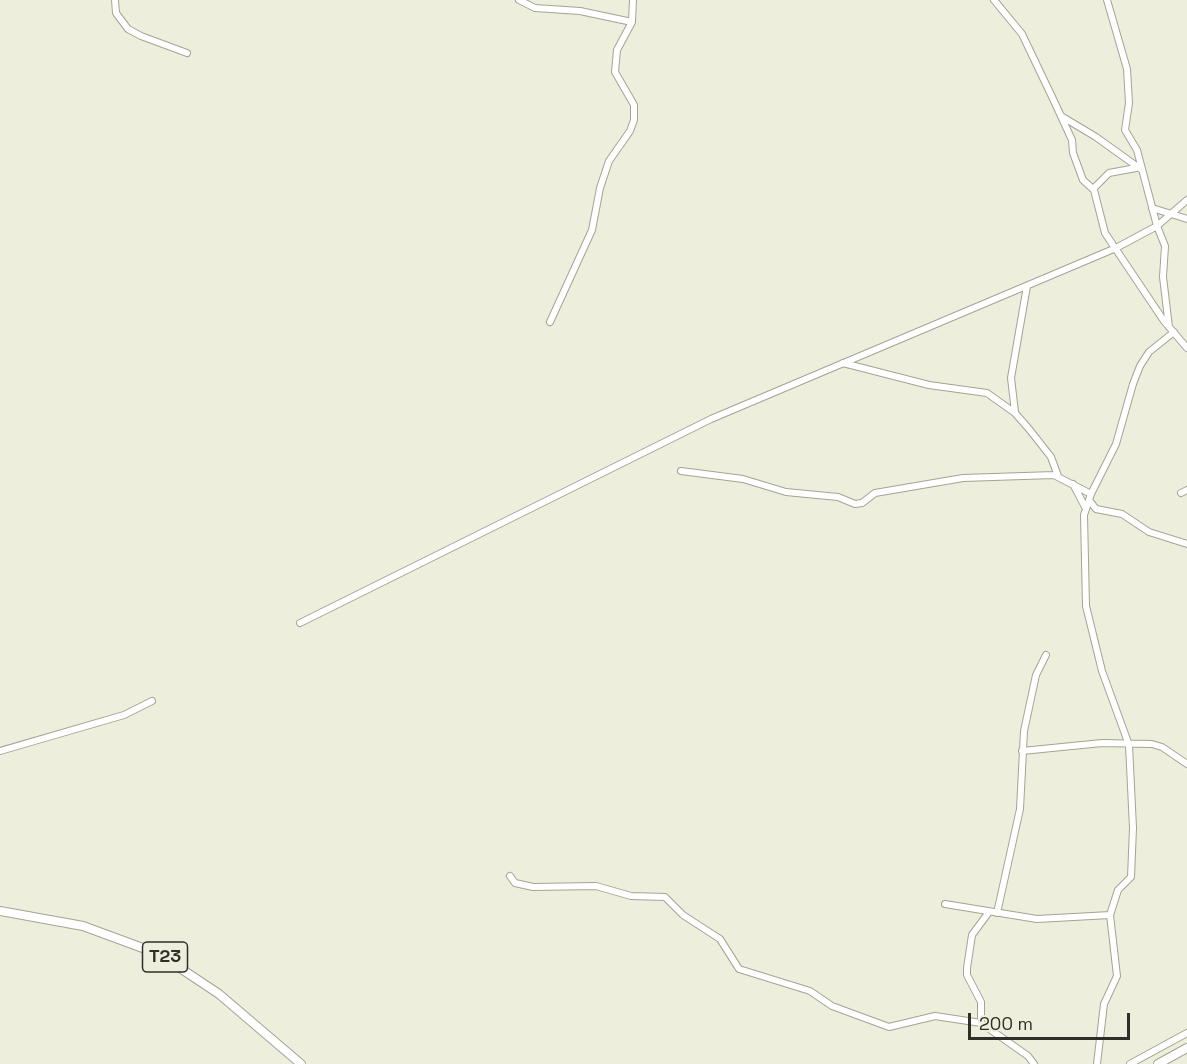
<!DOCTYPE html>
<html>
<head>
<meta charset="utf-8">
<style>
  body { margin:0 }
  #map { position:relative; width:1187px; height:1064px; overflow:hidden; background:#edeedb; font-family:"Space Grotesk",sans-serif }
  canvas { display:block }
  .scale { position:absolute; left:968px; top:1013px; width:162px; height:27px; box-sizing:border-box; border:3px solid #2f2f28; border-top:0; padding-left:8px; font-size:18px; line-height:21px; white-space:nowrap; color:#2f2f28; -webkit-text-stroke:4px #edeedb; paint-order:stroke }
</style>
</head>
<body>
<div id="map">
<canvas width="1187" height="1064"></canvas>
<div class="scale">200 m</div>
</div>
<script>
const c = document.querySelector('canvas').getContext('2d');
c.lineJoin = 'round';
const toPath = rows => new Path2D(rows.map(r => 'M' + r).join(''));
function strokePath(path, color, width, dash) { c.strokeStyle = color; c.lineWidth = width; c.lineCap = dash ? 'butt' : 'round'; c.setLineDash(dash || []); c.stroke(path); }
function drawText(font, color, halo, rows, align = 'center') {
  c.font = font + ' "Space Grotesk",sans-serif'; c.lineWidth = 4.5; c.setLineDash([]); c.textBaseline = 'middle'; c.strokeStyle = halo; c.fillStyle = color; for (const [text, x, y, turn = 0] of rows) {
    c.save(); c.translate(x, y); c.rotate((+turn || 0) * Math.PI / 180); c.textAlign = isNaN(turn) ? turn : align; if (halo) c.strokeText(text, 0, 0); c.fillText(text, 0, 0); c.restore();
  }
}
const minor = toPath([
  [115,0,116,13,128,29,141,36,187,53],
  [519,0,535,8,580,11,632,22],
  [994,0,1022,34,1054,101,1072,140,1073,153,1083,180,1094,190,1105,233,1164,321,1187,348],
  [1107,0,1127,69,1129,103,1125,130,1137,150,1157,226,1165,246,1163,277,1169,327],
  [1061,116,1096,137,1142,170],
  [1093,189,1109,173,1136,168],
  [1152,208,1187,219],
  [550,322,592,230,600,188,609,161,630,131,634,120,634,105,615,72,617,50,632,22,633,0],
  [843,363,929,385,987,393,1015,413,1029,429,1051,457,1058,476],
  [1015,412,1011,378,1027,286],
  [681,471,743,479,786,492,838,497,855,504,862,503,875,493,963,478,1054,475,1091,494],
  [1073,484,1085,507],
  [1181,493,1187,490],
  [1089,500,1096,509,1122,514,1149,532,1187,544],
  [300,623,711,419,1116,248,1157,226,1187,200],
  [0,751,124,715,152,701],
  [1022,751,1102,743,1152,744,1162,747,1187,764],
  [510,876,515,883,533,887,596,886,631,896,665,897,683,915,720,939,739,969,810,991,832,1006,889,1027,935,1016,981,1023,1028,1056,1034,1064],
  [945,904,1037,919,1110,915],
  [997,913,1020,809,1024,731,1036,675,1046,655],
  [981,1023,981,1002,967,975,967,968,972,935,989,912],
  [1097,1064,1104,1004,1117,976,1110,915,1118,890,1131,877,1133,828,1129,745,1102,671,1086,606,1084,515,1091,494,1116,444,1133,384,1140,366,1149,352,1174,332],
  [1130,1064,1187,1033]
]);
const major = toPath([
  [0,911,83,926,159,954,219,994,301,1064],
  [1158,1064,1187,1048]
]);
strokePath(minor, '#a4a493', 8);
strokePath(major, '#a4a493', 10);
strokePath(minor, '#fff', 6);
strokePath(major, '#fff', 8);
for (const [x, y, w] of [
  [165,957,45]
]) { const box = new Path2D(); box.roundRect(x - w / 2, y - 15, w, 30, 4.5); c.fillStyle = '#edeedb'; c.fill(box); strokePath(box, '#2f2f28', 1.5); }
drawText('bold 18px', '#2f2f28', null, [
  ["T23",165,957]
]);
</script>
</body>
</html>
